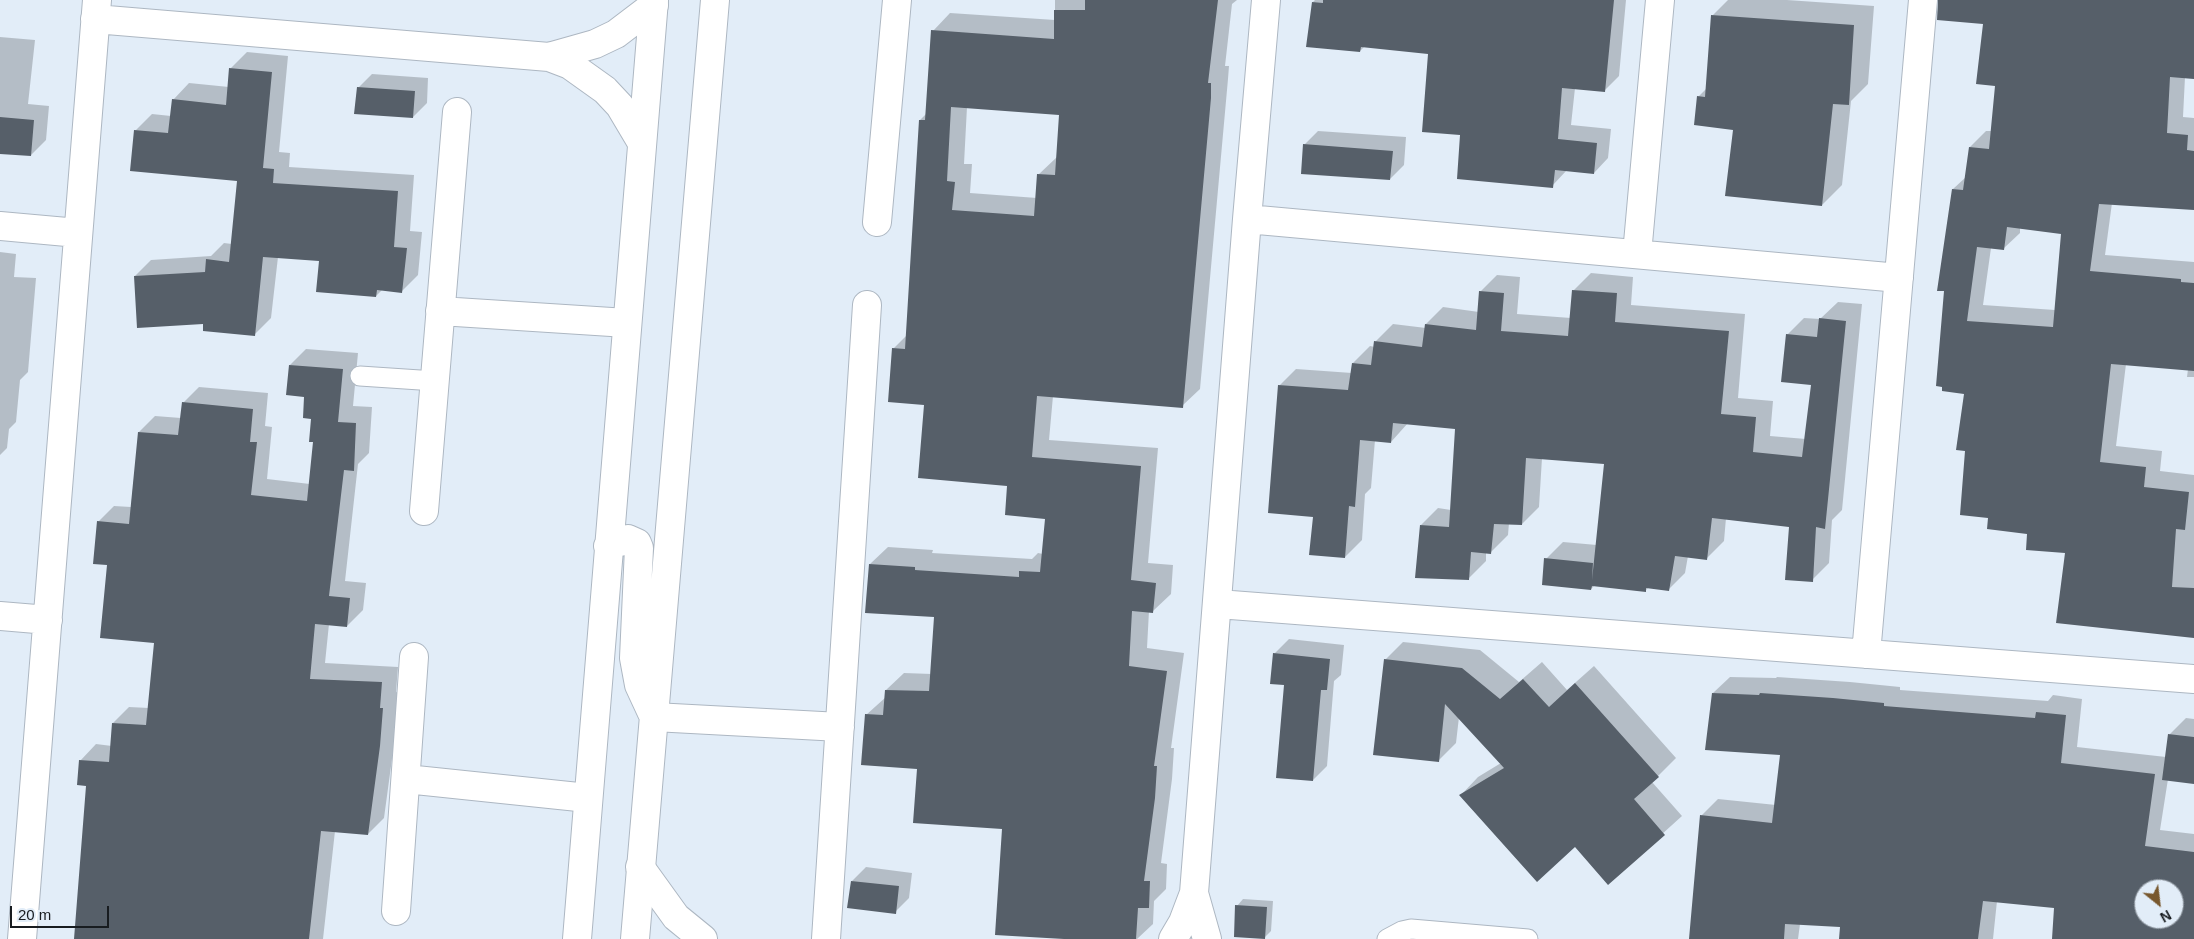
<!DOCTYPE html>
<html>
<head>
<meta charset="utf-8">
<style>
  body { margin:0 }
  #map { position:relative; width:2194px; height:939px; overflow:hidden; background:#e2edf8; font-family:Arial,sans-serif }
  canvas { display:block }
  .north { position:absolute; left:2134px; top:879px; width:50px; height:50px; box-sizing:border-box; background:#e2edf8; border:1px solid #9199a2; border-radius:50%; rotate:151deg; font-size:14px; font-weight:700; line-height:20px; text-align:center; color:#181c20 }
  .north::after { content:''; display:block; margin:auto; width:18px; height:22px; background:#78582e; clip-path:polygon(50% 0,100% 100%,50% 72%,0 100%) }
  .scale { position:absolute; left:10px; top:906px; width:99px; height:22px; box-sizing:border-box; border:2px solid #181c20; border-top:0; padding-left:6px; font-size:15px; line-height:18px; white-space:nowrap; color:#181c20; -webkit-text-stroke:4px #e2edf8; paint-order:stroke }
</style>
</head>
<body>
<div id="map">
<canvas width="2194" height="939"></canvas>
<div class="north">N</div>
<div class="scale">20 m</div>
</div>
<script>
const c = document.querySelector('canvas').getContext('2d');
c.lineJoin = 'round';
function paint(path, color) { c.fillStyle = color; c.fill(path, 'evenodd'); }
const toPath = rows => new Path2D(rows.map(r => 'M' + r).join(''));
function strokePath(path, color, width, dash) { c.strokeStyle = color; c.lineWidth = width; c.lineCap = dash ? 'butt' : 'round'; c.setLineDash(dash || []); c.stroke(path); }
paint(toPath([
  [1055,0,1237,0,1232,4,1225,66,1229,66,1228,79,1200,389,1182,406,1053,396,1049,440,1158,448,1148,563,1173,565,1171,594,1153,611,1149,611,1147,648,1184,653,1171,748,1174,748,1172,779,1161,863,1167,864,1166,889,1154,901,1153,924,1137,939,1091,939,1003,828,919,768,866,715,886,697,886,690,904,673,932,674,936,616,870,564,888,547,933,550,932,553,1032,559,1038,553,1043,554,1046,518,926,404,893,349,907,335,920,120,927,113,933,31,950,13,1055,20],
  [967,107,1061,114,1057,157,1038,175,1037,198,970,193,972,164,964,164],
  [1315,0,1626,0,1619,76,1604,91,1575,88,1571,125,1611,129,1608,158,1594,173,1567,170,1552,186,1462,133,1429,52,1365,46,1360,51,1313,2],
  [1728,0,1787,0,1874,6,1868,84,1851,101,1842,185,1822,205,1698,97,1707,88,1712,16],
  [1965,0,2194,0,2194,78,2185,77,2183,117,2194,118,2194,208,2112,203,2105,255,2194,262,2194,377,2187,377,2188,369,2126,364,2116,446,2162,451,2160,471,2194,475,2194,637,2066,552,2029,532,1989,517,1967,450,1953,189,1966,177,1970,147,1986,131,1992,131,1996,85,1984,22],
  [2020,228,2062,233,2055,310,1983,305,1991,248,2003,249,2020,233],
  [0,37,35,40,28,104,49,106,46,140,31,155,0,153],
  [247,52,288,56,279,152,290,153,289,167,414,175,410,231,422,232,418,275,402,291,382,290,376,296,321,260,278,257,271,318,255,334,205,323,135,276,151,260,211,256,224,243,232,244,238,180,135,131,152,114,171,116,173,100,189,83,229,87,231,68],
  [372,74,428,78,427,103,413,117,358,88],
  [1318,131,1406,137,1404,165,1390,179,1304,145],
  [0,252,16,254,14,277,36,278,28,372,20,380,16,422,9,429,7,448,0,455],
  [1591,273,1633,277,1631,305,1745,314,1738,398,1773,401,1770,436,1806,439,1812,384,1787,335,1804,318,1820,319,1838,302,1862,304,1842,510,1832,520,1829,563,1812,580,1791,526,1726,518,1724,541,1707,558,1688,556,1685,573,1668,590,1649,587,1646,590,1595,585,1591,589,1546,559,1563,542,1597,545,1606,463,1542,458,1539,507,1522,524,1509,523,1508,535,1491,552,1486,552,1486,561,1469,578,1421,525,1438,508,1451,510,1456,428,1408,423,1391,442,1375,440,1371,488,1365,494,1362,540,1345,557,1314,516,1279,386,1296,369,1352,373,1353,363,1370,346,1375,347,1376,341,1393,324,1426,328,1426,324,1443,307,1479,312,1480,292,1497,275,1520,277,1517,314,1571,318,1574,290],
  [306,349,358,353,353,406,372,407,369,453,358,464,345,581,366,583,363,610,347,626,329,624,325,663,398,667,396,692,399,693,396,729,384,818,368,834,335,831,323,939,75,939,88,785,80,761,96,744,112,746,113,723,129,707,149,708,155,642,108,564,98,522,114,506,131,507,139,432,155,416,181,418,183,403,199,387,268,393,265,426,272,427,267,479,310,484,314,441,312,418,306,395,290,365],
  [1289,639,1344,645,1341,675,1334,681,1327,766,1313,780,1275,653],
  [1403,642,1480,650,1519,682,1542,662,1567,690,1594,666,1676,758,1652,782,1682,816,1608,883,1575,845,1461,795,1478,777,1501,763,1459,717,1456,743,1438,761,1385,660],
  [1730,677,1776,678,1777,677,1850,682,1900,687,1900,690,2048,701,2053,695,2082,699,2077,747,2166,757,2170,734,2186,718,2194,719,2194,783,2168,779,2160,830,2194,834,2194,939,2053,939,2056,907,1997,901,1993,939,1840,939,1842,926,1800,924,1798,939,1690,939,1702,815,1718,799,1776,805,1781,754,1713,693],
  [2144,889,2174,889,2174,919,2144,919],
  [866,867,912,873,909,898,895,912,852,881],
  [1243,899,1273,901,1271,931,1264,938,1237,906]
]), '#0003');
paint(toPath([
  [1085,0,1218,0,1208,83,1211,83,1211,98,1183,408,1037,396,1032,457,1141,466,1131,580,1156,583,1153,613,1132,611,1129,666,1167,671,1154,766,1157,766,1155,798,1144,881,1150,881,1149,908,1138,908,1136,939,1064,939,995,935,1002,829,913,823,917,769,861,765,865,714,883,715,885,690,929,691,934,617,865,613,869,564,915,567,915,570,1019,577,1019,571,1040,572,1045,519,1005,515,1007,486,918,478,924,405,888,402,892,348,905,349,919,120,925,120,931,30,1054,39,1054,10,1085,10],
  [951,107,1059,115,1055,175,1037,174,1034,216,952,210,955,182,947,181],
  [1323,0,1614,0,1605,92,1562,88,1558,139,1597,143,1594,174,1555,170,1553,188,1457,179,1460,135,1422,132,1428,54,1361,47,1360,52,1306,47,1312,2,1323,3],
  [1938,0,2194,0,2194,79,2170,77,2167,133,2188,135,2187,150,2194,151,2194,210,2099,204,2090,271,2181,279,2181,282,2194,283,2194,371,2111,364,2100,462,2146,467,2144,487,2189,492,2185,530,2176,529,2172,587,2194,588,2194,638,2056,623,2065,553,2026,550,2027,534,1987,529,1988,518,1960,515,1965,451,1956,450,1964,394,1942,391,1942,387,1936,386,1944,291,1937,291,1952,189,1963,190,1969,147,1989,149,1995,86,1976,84,1983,24,1937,20],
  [2007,227,2061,234,2053,327,1967,321,1977,247,2004,250],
  [1711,15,1854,25,1849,105,1833,104,1822,206,1725,196,1733,130,1694,125,1697,96,1705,97],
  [229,68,272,72,263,168,274,169,273,183,398,191,394,247,407,248,402,293,377,290,376,297,316,292,319,261,263,257,255,336,203,331,203,324,137,328,134,276,205,272,206,259,229,262,237,181,130,171,134,130,168,133,172,99,226,105],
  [357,87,415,91,413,118,354,114],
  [0,117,34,120,31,156,0,154],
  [1303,144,1393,151,1390,180,1301,174],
  [1572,290,1617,293,1615,322,1729,331,1721,414,1756,417,1753,452,1802,457,1811,385,1781,382,1786,334,1817,337,1819,318,1846,321,1825,529,1816,527,1813,582,1785,580,1789,527,1712,518,1707,560,1675,556,1669,591,1646,588,1646,592,1592,586,1591,590,1542,585,1544,558,1593,563,1592,580,1604,464,1526,458,1522,525,1494,524,1491,554,1471,552,1469,580,1415,578,1420,525,1449,527,1455,429,1393,423,1391,443,1360,440,1355,507,1349,506,1345,558,1309,555,1313,517,1268,513,1278,385,1348,390,1352,363,1371,365,1374,341,1422,347,1425,324,1476,330,1479,291,1504,293,1501,331,1568,336],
  [289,365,343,369,338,422,356,423,354,471,344,470,329,596,350,598,347,627,315,624,310,679,382,682,380,708,383,708,380,746,368,835,321,831,309,939,74,939,86,786,77,785,79,760,109,762,112,723,146,725,154,643,100,638,107,565,93,564,97,521,129,524,138,432,178,435,182,402,253,409,250,442,257,442,251,495,307,501,313,442,309,442,311,419,303,418,304,397,286,395],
  [1273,653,1330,659,1327,690,1321,690,1313,781,1276,778,1284,685,1270,684],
  [1384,659,1462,668,1500,699,1523,679,1549,707,1575,683,1659,777,1634,799,1665,835,1608,885,1575,847,1537,882,1459,795,1504,768,1445,704,1439,762,1373,755],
  [1712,693,1759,695,1760,693,1833,698,1884,703,1884,706,2035,718,2036,712,2066,715,2061,763,2155,774,2145,846,2194,852,2194,939,2052,939,2054,908,1983,901,1978,939,1839,939,1840,927,1785,924,1784,939,1689,939,1700,815,1772,823,1780,755,1705,750],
  [2144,889,2174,889,2174,919,2144,919],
  [2168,734,2194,737,2194,784,2162,780],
  [851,881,899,886,896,914,847,908],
  [1235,905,1267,907,1265,939,1234,937]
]), '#565f69');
const lane = toPath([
  [360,376,435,381],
  [1387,939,1402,931,1411,929,1528,939]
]);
const street = toPath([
  [95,19,549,57,595,44,616,34,654,5],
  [549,57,570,65,605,90,620,106,642,143],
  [1247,219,1899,278],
  [877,222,897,0],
  [0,226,78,233],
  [1637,254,1660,0],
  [440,311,627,323],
  [424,511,457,112],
  [1218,604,2194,679],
  [0,616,48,620],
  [1866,654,1923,0],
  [654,717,840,727],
  [406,779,588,798],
  [640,867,676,917,703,939],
  [1194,893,1207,939],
  [396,911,414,657],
  [22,939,97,0],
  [826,939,867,305],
  [1173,939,1183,922,1194,893,1247,219,1266,0]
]);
const secondary = toPath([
  [608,546,628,539,637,543,639,548,634,658,639,685,652,713],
  [577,939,654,0],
  [635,939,715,0]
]);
strokePath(lane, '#adb7c2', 21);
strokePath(street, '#adb7c2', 30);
strokePath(secondary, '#adb7c2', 30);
strokePath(lane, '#fff', 19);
strokePath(street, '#fff', 28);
strokePath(secondary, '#fff', 28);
</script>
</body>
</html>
